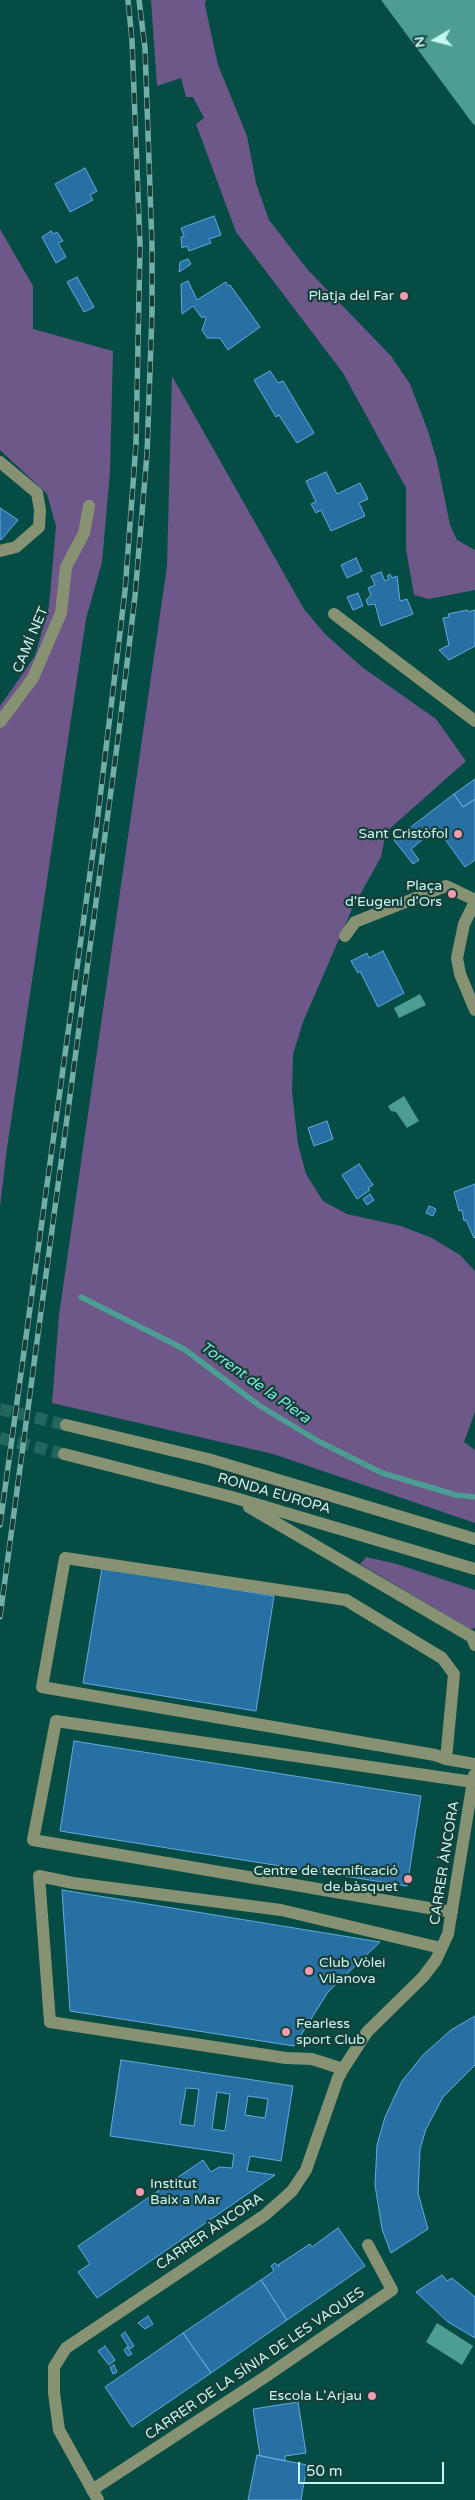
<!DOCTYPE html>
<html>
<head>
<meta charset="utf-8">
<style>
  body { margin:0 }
  #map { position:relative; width:475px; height:2500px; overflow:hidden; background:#054c45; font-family:"Varela Round",sans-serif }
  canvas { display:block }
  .north { position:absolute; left:410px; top:15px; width:50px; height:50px; -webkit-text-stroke:4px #193e39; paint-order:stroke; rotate:262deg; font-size:14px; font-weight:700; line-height:20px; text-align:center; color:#c3f7ee }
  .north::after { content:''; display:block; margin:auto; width:18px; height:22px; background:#c3f7ee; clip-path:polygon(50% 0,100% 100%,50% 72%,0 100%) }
  .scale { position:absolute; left:298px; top:2462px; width:146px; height:22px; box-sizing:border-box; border:2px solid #c3f7ee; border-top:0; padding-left:6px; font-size:15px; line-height:18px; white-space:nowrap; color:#c3f7ee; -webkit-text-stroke:4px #193e39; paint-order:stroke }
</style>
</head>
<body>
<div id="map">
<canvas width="475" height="2500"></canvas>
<div class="north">N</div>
<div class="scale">50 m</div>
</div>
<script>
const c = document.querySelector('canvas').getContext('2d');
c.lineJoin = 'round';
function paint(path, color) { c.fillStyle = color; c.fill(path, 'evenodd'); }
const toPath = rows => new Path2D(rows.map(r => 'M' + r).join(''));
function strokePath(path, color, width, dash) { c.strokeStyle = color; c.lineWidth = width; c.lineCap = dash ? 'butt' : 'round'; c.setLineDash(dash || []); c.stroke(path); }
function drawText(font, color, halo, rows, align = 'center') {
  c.font = font + ' "Varela Round",sans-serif'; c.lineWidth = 4.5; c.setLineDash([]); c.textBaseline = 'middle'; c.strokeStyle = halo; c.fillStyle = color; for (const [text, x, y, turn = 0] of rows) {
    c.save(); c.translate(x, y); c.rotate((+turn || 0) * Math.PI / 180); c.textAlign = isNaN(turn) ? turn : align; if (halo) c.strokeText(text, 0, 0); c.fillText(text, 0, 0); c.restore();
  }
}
paint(toPath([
  [151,0,206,0,205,5,218,65,247,136,256,183,269,220,308,270,391,356,410,384,428,431,437,461,450,525,457,540,475,550,475,590,429,599,414,595,406,549,406,488,343,373,236,232,196,124,204,118,193,97,186,97,181,78,157,86],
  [0,229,33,286,33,329,113,351,110,472,102,562,86,619,7,1148,0,1207,0,706,35,656,49,606,56,526,47,494,0,450],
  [172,376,304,609,325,634,362,667,436,719,466,761,386,832,381,857,352,909,303,1022,293,1054,292,1092,298,1144,306,1174,323,1201,347,1214,401,1226,432,1238,460,1255,475,1271,475,1412,464,1442,475,1450,475,1523,273,1454,52,1403,59,1315,167,566],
  [366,1557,397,1564,475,1590,475,1628,470,1629,360,1564]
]), '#6d5889');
paint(toPath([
  [381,0,475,0,475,125,473,124],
  [420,994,426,1005,399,1018,394,1008],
  [404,1096,419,1121,407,1128,396,1112,391,1111,388,1106],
  [437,2323,473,2346,462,2365,426,2342]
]), '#4c9d92');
strokePath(toPath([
  [81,1297,184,1349,260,1406,318,1441,382,1473,456,1495,475,1497]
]), '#4c9d92', 5.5);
const building = toPath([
  [85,168,97,191,90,195,93,200,70,212,55,184,85,168],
  [214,216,221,235,209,239,211,243,189,251,187,246,182,248,181,237,184,236,181,228,214,216],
  [51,231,53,234,57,232,63,241,58,243,66,257,56,263,42,237,51,231],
  [188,259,191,264,179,272,180,262,188,259],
  [77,277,94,307,84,312,67,282,77,277],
  [188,281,197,300,226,282,228,286,230,285,260,327,228,350,220,338,207,338,202,330,206,319,204,316,202,318,193,306,182,314,181,284,188,281],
  [270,371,278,383,283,381,314,433,297,443,279,415,276,417,254,380,270,371],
  [326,472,337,494,360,483,368,499,359,503,365,516,331,531,321,510,316,513,311,504,316,502,306,481,326,472],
  [0,508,18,520,1,540,0,539,0,508],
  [356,558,362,571,347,578,341,565,356,558],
  [381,572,385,581,389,579,387,576,390,574,392,578,397,576,400,601,407,599,413,614,381,626,375,604,368,605,366,600,371,595,368,588,375,585,371,576,381,572],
  [358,593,363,606,353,610,347,597,358,593],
  [467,610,468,612,475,610,475,646,449,660,439,650,449,645,443,618,449,617,448,614,467,610],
  [475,779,475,799,463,807,454,794,475,779],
  [454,794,463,807,475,799,475,860,465,867,437,828,411,849,419,860,413,864,394,840,454,794],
  [383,951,404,993,378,1007,360,971,358,973,351,961,367,953,369,958,383,951],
  [327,1121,333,1139,314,1146,308,1128,327,1121],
  [359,1164,373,1185,368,1188,370,1190,357,1199,342,1175,359,1164],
  [475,1184,475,1237,474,1238,466,1220,464,1221,462,1210,459,1211,454,1192,475,1184],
  [370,1194,374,1200,367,1205,363,1199,370,1194],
  [429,1206,436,1209,433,1216,426,1213,429,1206],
  [102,1568,274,1596,256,1711,83,1683,102,1568],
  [74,1741,421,1796,407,1886,60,1831,74,1741],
  [62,1890,380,1942,328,1992,294,2046,70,2011,62,1890],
  [475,2016,475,2065,443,2097,426,2129,420,2149,418,2193,428,2229,391,2253,382,2229,375,2185,377,2145,385,2117,402,2081,424,2054,451,2030,475,2016],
  [121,2060,293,2086,281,2161,250,2156,247,2171,275,2175,97,2298,78,2272,90,2264,78,2246,203,2160,211,2172,219,2167,232,2168,234,2154,110,2136,121,2060],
  [186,2088,199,2089,194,2126,180,2124,186,2088],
  [217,2092,230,2094,225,2131,212,2129,217,2092],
  [248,2096,268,2099,265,2118,245,2115,248,2096],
  [338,2228,365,2266,287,2320,261,2280,274,2271,271,2266,275,2263,279,2267,278,2265,310,2244,312,2247,338,2228],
  [442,2275,447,2281,452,2278,475,2297,475,2338,448,2322,416,2292,442,2275],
  [261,2280,287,2320,211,2373,183,2333,261,2280],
  [148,2316,153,2324,145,2329,138,2323,148,2316],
  [125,2332,134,2346,130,2349,121,2335,125,2332],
  [183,2333,211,2373,132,2427,105,2387,183,2333],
  [105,2346,115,2360,109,2365,98,2351,105,2346],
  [127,2347,132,2354,128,2356,124,2350,127,2347],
  [114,2365,117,2372,113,2374,110,2367,114,2365],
  [298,2402,306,2453,285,2456,285,2461,260,2456,253,2409,298,2402],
  [257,2455,307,2465,301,2500,248,2500,257,2455]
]);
paint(building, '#2770a4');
strokePath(building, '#63aae1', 1);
strokePath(toPath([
  [0,1409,66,1425],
  [0,1438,64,1454]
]), '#22665e', 12, [12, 6]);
strokePath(toPath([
  [0,462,37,493,40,510,39,527,16,547,0,551],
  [334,614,475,721],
  [0,722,33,678,61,613,66,567,84,533,89,506],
  [475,902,464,924,457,958,460,974,475,1010],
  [345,936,355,922,446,886,475,900],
  [66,1425,208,1459,475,1539],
  [64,1454,232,1497,475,1569],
  [249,1507,472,1637,475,1645],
  [446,1759,454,1674,442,1658,346,1600,65,1558,42,1687,435,1755,446,1759,475,1764],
  [452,1912,33,1840,56,1721,473,1782],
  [343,2069,312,2059,286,2058,50,2022,39,1876,73,1883,281,1910,441,1948],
  [92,2490,265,2377,392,2290,368,2245],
  [98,2500,59,2430,54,2393,54,2367,66,2348,265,2215,292,2191,306,2170,338,2078,343,2069,367,2032,423,1977,436,1960,448,1934,474,1775]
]), '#879272', 12);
const rail = toPath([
  [0,1525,97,823,125,591,136,444,140,246,132,40,128,0],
  [0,1617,119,731,135,596,147,454,152,314,152,246,145,48,139,0]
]);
strokePath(rail, '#72aea6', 5.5);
strokePath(rail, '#193e39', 4, [11]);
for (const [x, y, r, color] of [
  [404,296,5,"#f29aaf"],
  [458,834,5,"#f29aaf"],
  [452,894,5,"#f29aaf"],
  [408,1879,5,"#f29aaf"],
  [309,1971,5,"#f29aaf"],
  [286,2032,5,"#f29aaf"],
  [140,2192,5,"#f29aaf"],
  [372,2396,5,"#f29aaf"]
]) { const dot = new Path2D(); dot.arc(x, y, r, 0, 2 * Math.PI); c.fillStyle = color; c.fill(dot); strokePath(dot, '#193e39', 2); }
drawText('14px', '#c3f7ee', '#193e39', [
  ["Platja del Far",394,296],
  ["Sant Cristòfol",448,834],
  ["Plaça",442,886],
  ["d'Eugeni d'Ors",442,902],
  ["Centre de tecnificació",398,1871],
  ["de bàsquet",398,1887],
  ["Club Vòlei",319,1963,"left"],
  ["Vilanova",319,1979,"left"],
  ["Fearless",296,2024,"left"],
  ["sport Club",296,2040,"left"],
  ["Institut",150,2184,"left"],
  ["Baix a Mar",150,2200,"left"],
  ["Escola L'Arjau",362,2396]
], 'right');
drawText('14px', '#c3f7ee', '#193e39', [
  ["CAMÍ NET",31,640,-67],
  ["RONDA EUROPA",274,1494,16],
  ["CARRER ÀNCORA",445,1863,-81],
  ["CARRER ÀNCORA",210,2232,-34],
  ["CARRER DE LA SÍNIA DE LES VAQUES",255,2364,-34]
]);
drawText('italic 15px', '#75eddd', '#193e39', [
  ["Torrent de la Piera",255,1383,35]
]);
</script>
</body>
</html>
